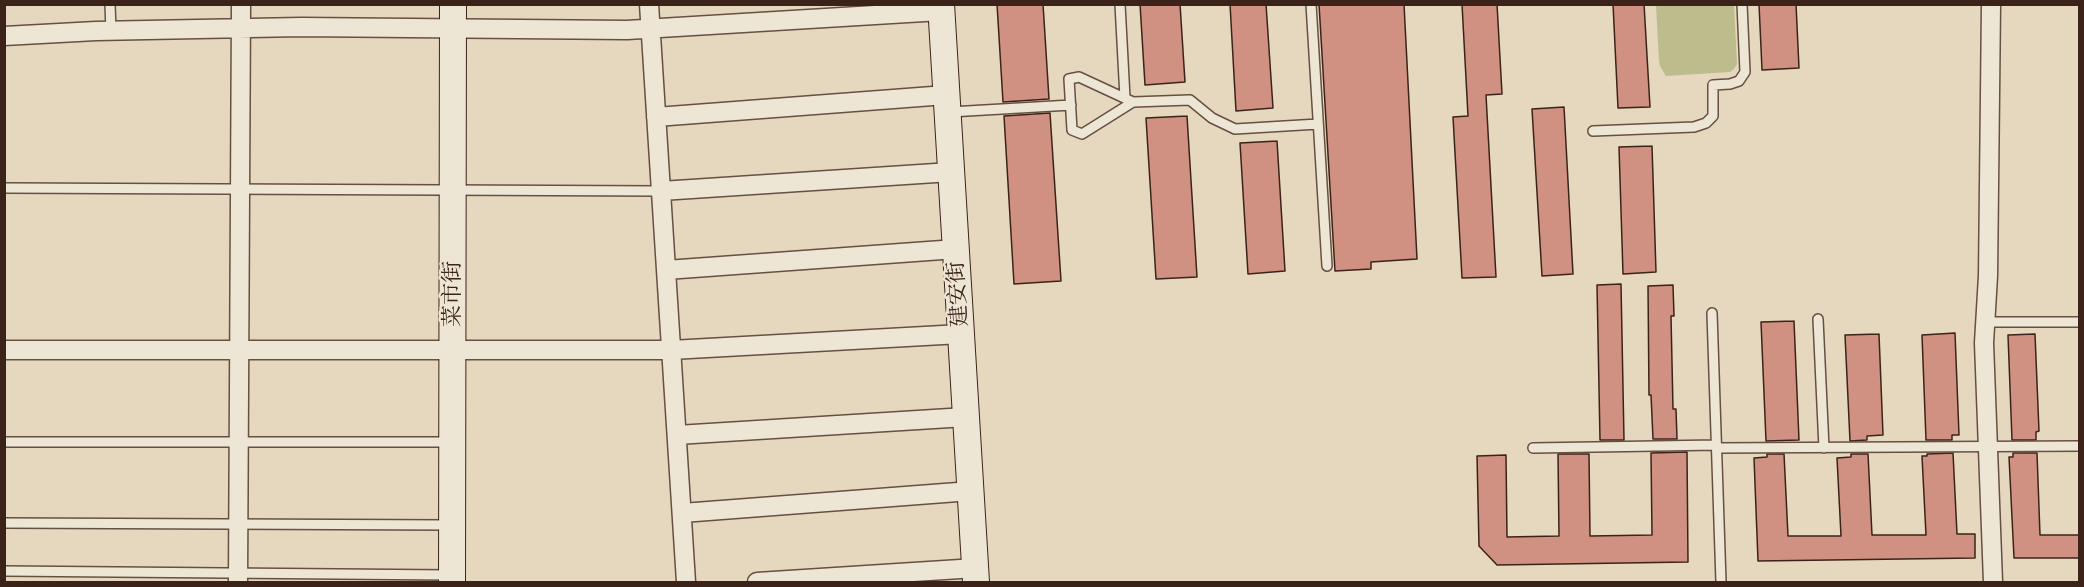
<!DOCTYPE html>
<html>
<head>
<meta charset="utf-8">
<style>
  body { margin:0 }
  #map { position:relative; width:2084px; height:587px; overflow:hidden; background:#e5d8be; font-family:"Gentium Book Plus",serif }
  canvas { display:block }
  .frame { position:absolute; inset:0; border:6px solid #3b2319; pointer-events:none }
</style>
</head>
<body>
<div id="map">
<canvas width="2084" height="587"></canvas>
<div class="frame"></div>
</div>
<script>
const c = document.querySelector('canvas').getContext('2d');
c.lineJoin = 'round';
function paint(path, color) { c.fillStyle = color; c.fill(path, 'evenodd'); }
const toPath = rows => new Path2D(rows.map(r => 'M' + r).join(''));
function strokePath(path, color, width, dash) { c.strokeStyle = color; c.lineWidth = width; c.lineCap = dash ? 'butt' : 'round'; c.setLineDash(dash || []); c.stroke(path); }
function drawText(font, color, halo, rows, align = 'center') {
  c.font = font + ' "Gentium Book Plus","Noto Serif SC",serif'; c.lineWidth = 4.5; c.setLineDash([]); c.textBaseline = 'middle'; c.strokeStyle = halo; c.fillStyle = color; for (const [text, x, y, turn = 0] of rows) {
    c.save(); c.translate(x, y); c.rotate((+turn || 0) * Math.PI / 180); c.textAlign = isNaN(turn) ? turn : align; if (halo) c.strokeText(text, 0, 0); c.fillText(text, 0, 0); c.restore();
  }
}
paint(toPath([
  [1656,5,1734,5,1737,64,1734,69,1730,72,1666,76,1660,66,1659,60]
]), '#bcbc8c');
const building = toPath([
  [997,4,1043,4,1049,99,1003,102,997,4],
  [1140,4,1180,4,1185,82,1145,85,1140,4],
  [1230,4,1266,4,1273,108,1236,111,1230,4],
  [1319,4,1404,4,1417,259,1371,262,1371,269,1335,271,1319,4],
  [1462,4,1497,4,1502,94,1486,95,1496,277,1462,278,1453,117,1468,116,1462,4],
  [1613,4,1644,4,1650,107,1618,108,1613,4],
  [1759,4,1796,4,1799,68,1762,70,1759,4],
  [1564,107,1573,274,1542,276,1532,109,1564,107],
  [1050,113,1061,281,1014,284,1004,116,1050,113],
  [1187,116,1197,277,1156,279,1146,118,1187,116],
  [1277,141,1285,271,1248,274,1240,143,1277,141],
  [1652,146,1656,272,1623,274,1619,147,1652,146],
  [1621,284,1624,440,1600,440,1597,285,1621,284],
  [1673,285,1674,316,1671,316,1673,409,1676,409,1677,439,1653,439,1651,395,1649,395,1648,286,1673,285],
  [1794,321,1799,440,1766,441,1761,322,1794,321],
  [1955,333,1959,435,1952,435,1952,440,1926,440,1922,335,1955,333],
  [1879,334,1883,435,1867,436,1867,440,1850,441,1845,335,1879,334],
  [2035,334,2039,431,2036,432,2036,440,2012,440,2008,335,2035,334],
  [1687,452,1688,562,1497,565,1479,546,1477,456,1506,455,1507,537,1559,536,1558,454,1589,454,1590,536,1652,535,1651,453,1687,452],
  [1953,453,1957,534,1975,534,1975,558,1758,561,1754,458,1767,457,1767,454,1784,454,1788,536,1841,536,1837,458,1851,457,1851,454,1868,454,1872,535,1926,535,1922,456,1927,456,1927,454,1953,453],
  [2013,453,2037,453,2040,535,2079,535,2079,558,2014,558,2009,457,2013,457,2013,453]
]);
paint(building, '#d09082');
strokePath(building, '#3b2319', 1.5);
const lane = toPath([
  [110,4,111,31],
  [1120,4,1125,98],
  [1311,4,1327,266],
  [1133,102,1082,134,1072,130,1069,79,1079,77,1133,102,1190,100,1212,118,1235,129,1318,124],
  [950,112,1071,105],
  [1593,131,1694,127,1706,123,1713,116,1713,85,1730,84,1739,81,1745,72,1742,4],
  [4,188,661,191],
  [1712,313,1721,582],
  [1818,319,1824,448],
  [1985,322,2080,322],
  [4,442,449,442],
  [1533,448,1717,445],
  [1717,448,2080,446],
  [4,523,449,525],
  [4,571,449,575]
]);
const street = toPath([
  [649,4,686,582],
  [1991,4,1988,276,1984,343,1993,582],
  [4,36,96,31,301,27,627,30,941,11],
  [656,117,946,95],
  [661,191,951,172],
  [666,270,956,249],
  [4,350,671,350,961,334],
  [677,435,966,417],
  [682,513,971,491],
  [238,582,241,4],
  [757,582,976,568]
]);
const secondary = toPath([
  [941,4,976,582],
  [452,582,453,4]
]);
strokePath(lane, '#665042', 12);
strokePath(street, '#665042', 21);
strokePath(secondary, '#3b2319', 28);
strokePath(lane, '#eee6d5', 9);
strokePath(street, '#eee6d5', 18);
strokePath(secondary, '#eee6d5', 26);
drawText('22px', '#3b2319', '#eee6d5', [
  ["菜市街",453,294,-90],
  ["建安街",959,294,-94]
]);
</script>
</body>
</html>
